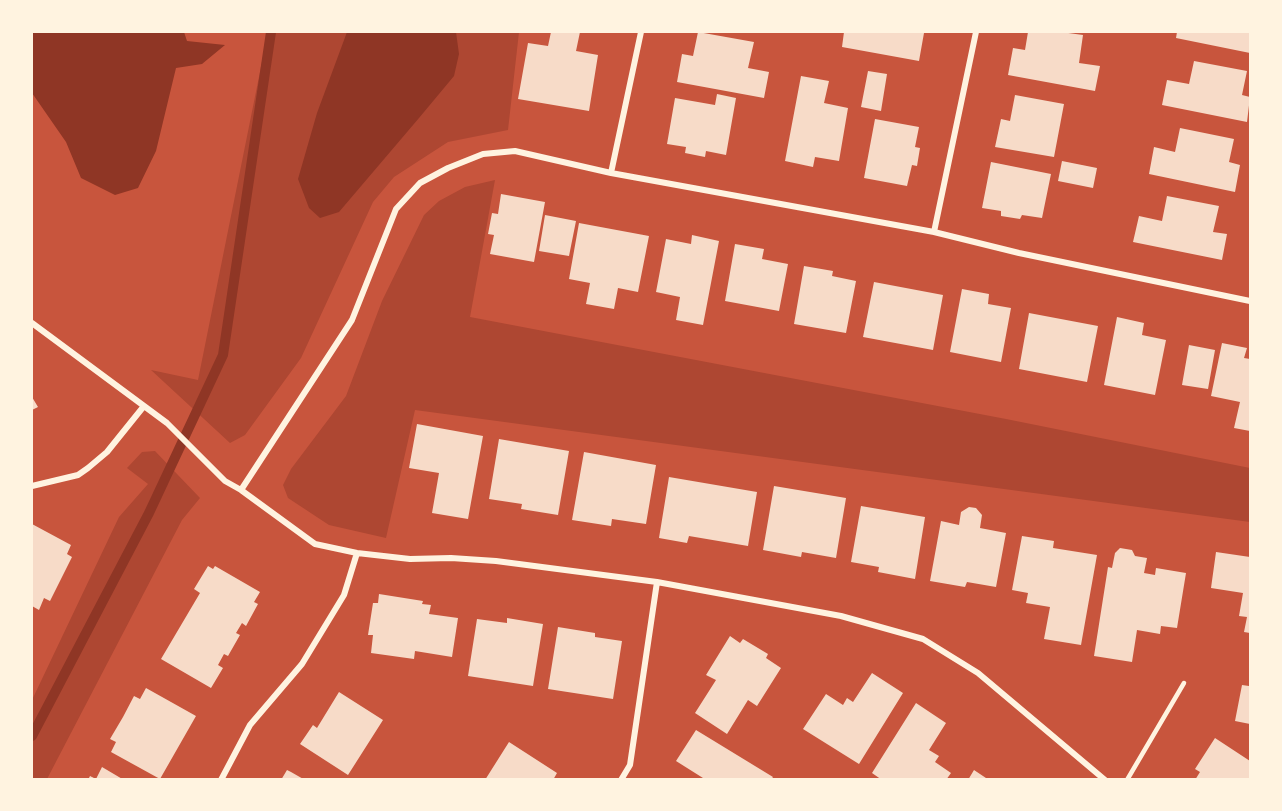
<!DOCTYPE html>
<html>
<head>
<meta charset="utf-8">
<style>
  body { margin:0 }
  #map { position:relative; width:1282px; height:811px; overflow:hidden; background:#c8553d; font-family:"Fira Sans Condensed",sans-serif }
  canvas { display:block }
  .frame { position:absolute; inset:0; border:33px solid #fff3e0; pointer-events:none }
</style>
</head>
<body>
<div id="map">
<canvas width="1282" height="811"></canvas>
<div class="frame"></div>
</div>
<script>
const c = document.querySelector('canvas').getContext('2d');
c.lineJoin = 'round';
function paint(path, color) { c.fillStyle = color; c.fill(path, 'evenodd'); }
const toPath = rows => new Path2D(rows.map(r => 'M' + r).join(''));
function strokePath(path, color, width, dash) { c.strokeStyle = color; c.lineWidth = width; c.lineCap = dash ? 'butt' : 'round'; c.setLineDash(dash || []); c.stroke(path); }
paint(toPath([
  [268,32,519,32,508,130,448,142,394,177,373,202,301,358,245,435,230,443,151,370,198,380],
  [495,180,470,317,1006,419,1250,468,1250,522,415,410,386,538,329,525,288,498,283,485,291,469,346,396,382,301,424,215,439,201,465,187],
  [155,451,200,498,182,520,47,779,32,779,32,700,119,517,148,484,127,468,142,452]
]), '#ae4732');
paint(toPath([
  [32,32,184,32,187,41,225,45,202,64,176,68,156,151,138,188,115,195,81,178,66,142,32,93],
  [347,32,456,32,459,54,454,76,419,118,339,212,320,218,309,208,298,179,317,113]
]), '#8f3625');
strokePath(toPath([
  [32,736,149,513,223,355,271,32]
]), '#8f3625', 10);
paint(toPath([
  [551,32,580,32,576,51,598,55,589,111,518,99,528,43,548,46],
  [698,32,754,42,748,68,769,72,764,98,677,82,682,54,693,56],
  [844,32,924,33,919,61,842,47],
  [1028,32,1061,32,1083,35,1079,63,1100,66,1095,91,1008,75,1013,48,1025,50],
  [1177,32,1250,32,1250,53,1176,38],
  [1194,61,1247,71,1242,95,1250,97,1247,122,1162,105,1167,80,1189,84],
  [868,71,887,74,881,111,861,107],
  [801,76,829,81,824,103,848,108,839,161,815,157,813,167,785,161],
  [717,94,736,98,726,155,706,151,705,157,685,153,686,147,667,144,675,98,715,105],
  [1015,95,1064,104,1054,157,995,147,1001,119,1010,121],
  [875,119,919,127,915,147,920,148,917,166,912,165,907,186,864,178],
  [1180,128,1234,139,1229,162,1240,165,1235,192,1149,174,1154,147,1175,152],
  [1062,161,1097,168,1093,188,1058,181],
  [991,162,1051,174,1042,218,1022,215,1020,219,1001,216,1001,211,982,208],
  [501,194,545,202,534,262,490,254,494,235,488,234,492,213,498,214],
  [1167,196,1219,206,1213,232,1227,234,1222,260,1133,242,1139,216,1162,221],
  [545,215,576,221,569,256,539,251],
  [579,223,649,236,638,292,618,288,614,309,586,304,590,283,569,279],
  [692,235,719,241,703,325,676,320,680,297,656,292,666,239,691,244],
  [735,244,764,249,762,259,788,264,779,311,725,301],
  [804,266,833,271,832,276,856,281,846,333,794,324],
  [874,282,943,295,933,350,863,337],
  [962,289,989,294,988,304,1011,308,1001,362,950,352],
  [1029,313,1098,326,1087,382,1019,369],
  [1117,317,1144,323,1142,335,1166,340,1155,395,1104,385],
  [1222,343,1247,348,1244,358,1250,359,1250,431,1234,428,1240,402,1211,396],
  [1189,345,1215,350,1208,389,1182,385],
  [32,397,38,407,32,410],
  [417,424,483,436,468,519,432,513,439,473,409,468],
  [499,439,569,451,558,515,521,509,522,504,489,499],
  [584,452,656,465,646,524,612,519,611,526,572,520],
  [669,477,757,492,748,546,689,536,687,543,659,538],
  [774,486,846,498,836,558,802,552,801,557,763,550],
  [861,506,925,517,915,579,878,572,879,567,851,562],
  [969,507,976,508,982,515,980,528,1006,533,996,587,967,582,965,587,930,581,941,521,959,525,961,512],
  [32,524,71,545,67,554,72,557,50,601,44,598,39,610,32,606],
  [1022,536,1054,541,1053,548,1097,555,1081,645,1044,639,1050,607,1026,603,1028,593,1012,590],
  [1120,548,1132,550,1135,556,1147,558,1144,573,1155,575,1156,568,1186,573,1177,628,1161,626,1160,634,1137,630,1132,662,1094,656,1108,567,1112,568,1115,553],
  [1216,552,1250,557,1250,633,1244,632,1247,617,1239,616,1243,593,1211,588],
  [208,566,213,569,215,566,260,592,254,602,258,604,246,626,242,623,236,633,240,635,228,656,224,654,218,665,223,668,211,688,161,659,200,593,194,589],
  [379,594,423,601,422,604,431,605,429,614,458,618,452,657,415,651,414,659,371,653,373,635,368,635,373,603,378,603],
  [507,618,543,624,533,686,468,676,477,619,507,623],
  [558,627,595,633,595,637,622,641,613,699,548,689],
  [730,636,740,643,743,639,768,654,766,658,781,668,757,706,748,700,727,734,695,713,716,680,706,675],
  [872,673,903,693,859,764,803,729,826,694,843,705,847,698,853,702],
  [1249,681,1250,681,1250,724,1235,721,1242,685,1249,686],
  [146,688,196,716,160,779,111,752,116,742,110,739,123,717,134,696,140,699],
  [339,692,383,720,348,775,300,744,313,725,317,728],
  [916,703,946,723,929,750,939,756,935,762,951,773,946,780,882,780,872,773],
  [696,730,773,777,771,780,702,780,703,778,676,761],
  [1215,738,1250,761,1250,780,1195,780,1200,772,1195,769],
  [509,742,557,773,553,780,485,780],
  [102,767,124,780,88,780,90,776,96,779],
  [287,770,291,772,305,780,281,780],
  [974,770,989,780,968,780]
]), '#f7dbc8');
strokePath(toPath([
  [1127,780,1184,683]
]), '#fff3e0', 4.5);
strokePath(toPath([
  [611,173,641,32],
  [934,232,976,32],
  [32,323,167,423,225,481,241,490,315,544,357,553,410,559,451,558,496,561,657,582,841,616,923,639,978,673,1105,780],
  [32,486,78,475,88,468,107,452,144,406],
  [241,490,352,320,396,209,420,183,448,168,483,154,515,151,611,173,934,232,1019,253,1250,301],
  [221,780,250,725,302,664,344,595,357,553],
  [621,780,630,765,657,582]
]), '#fff3e0', 6);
</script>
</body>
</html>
